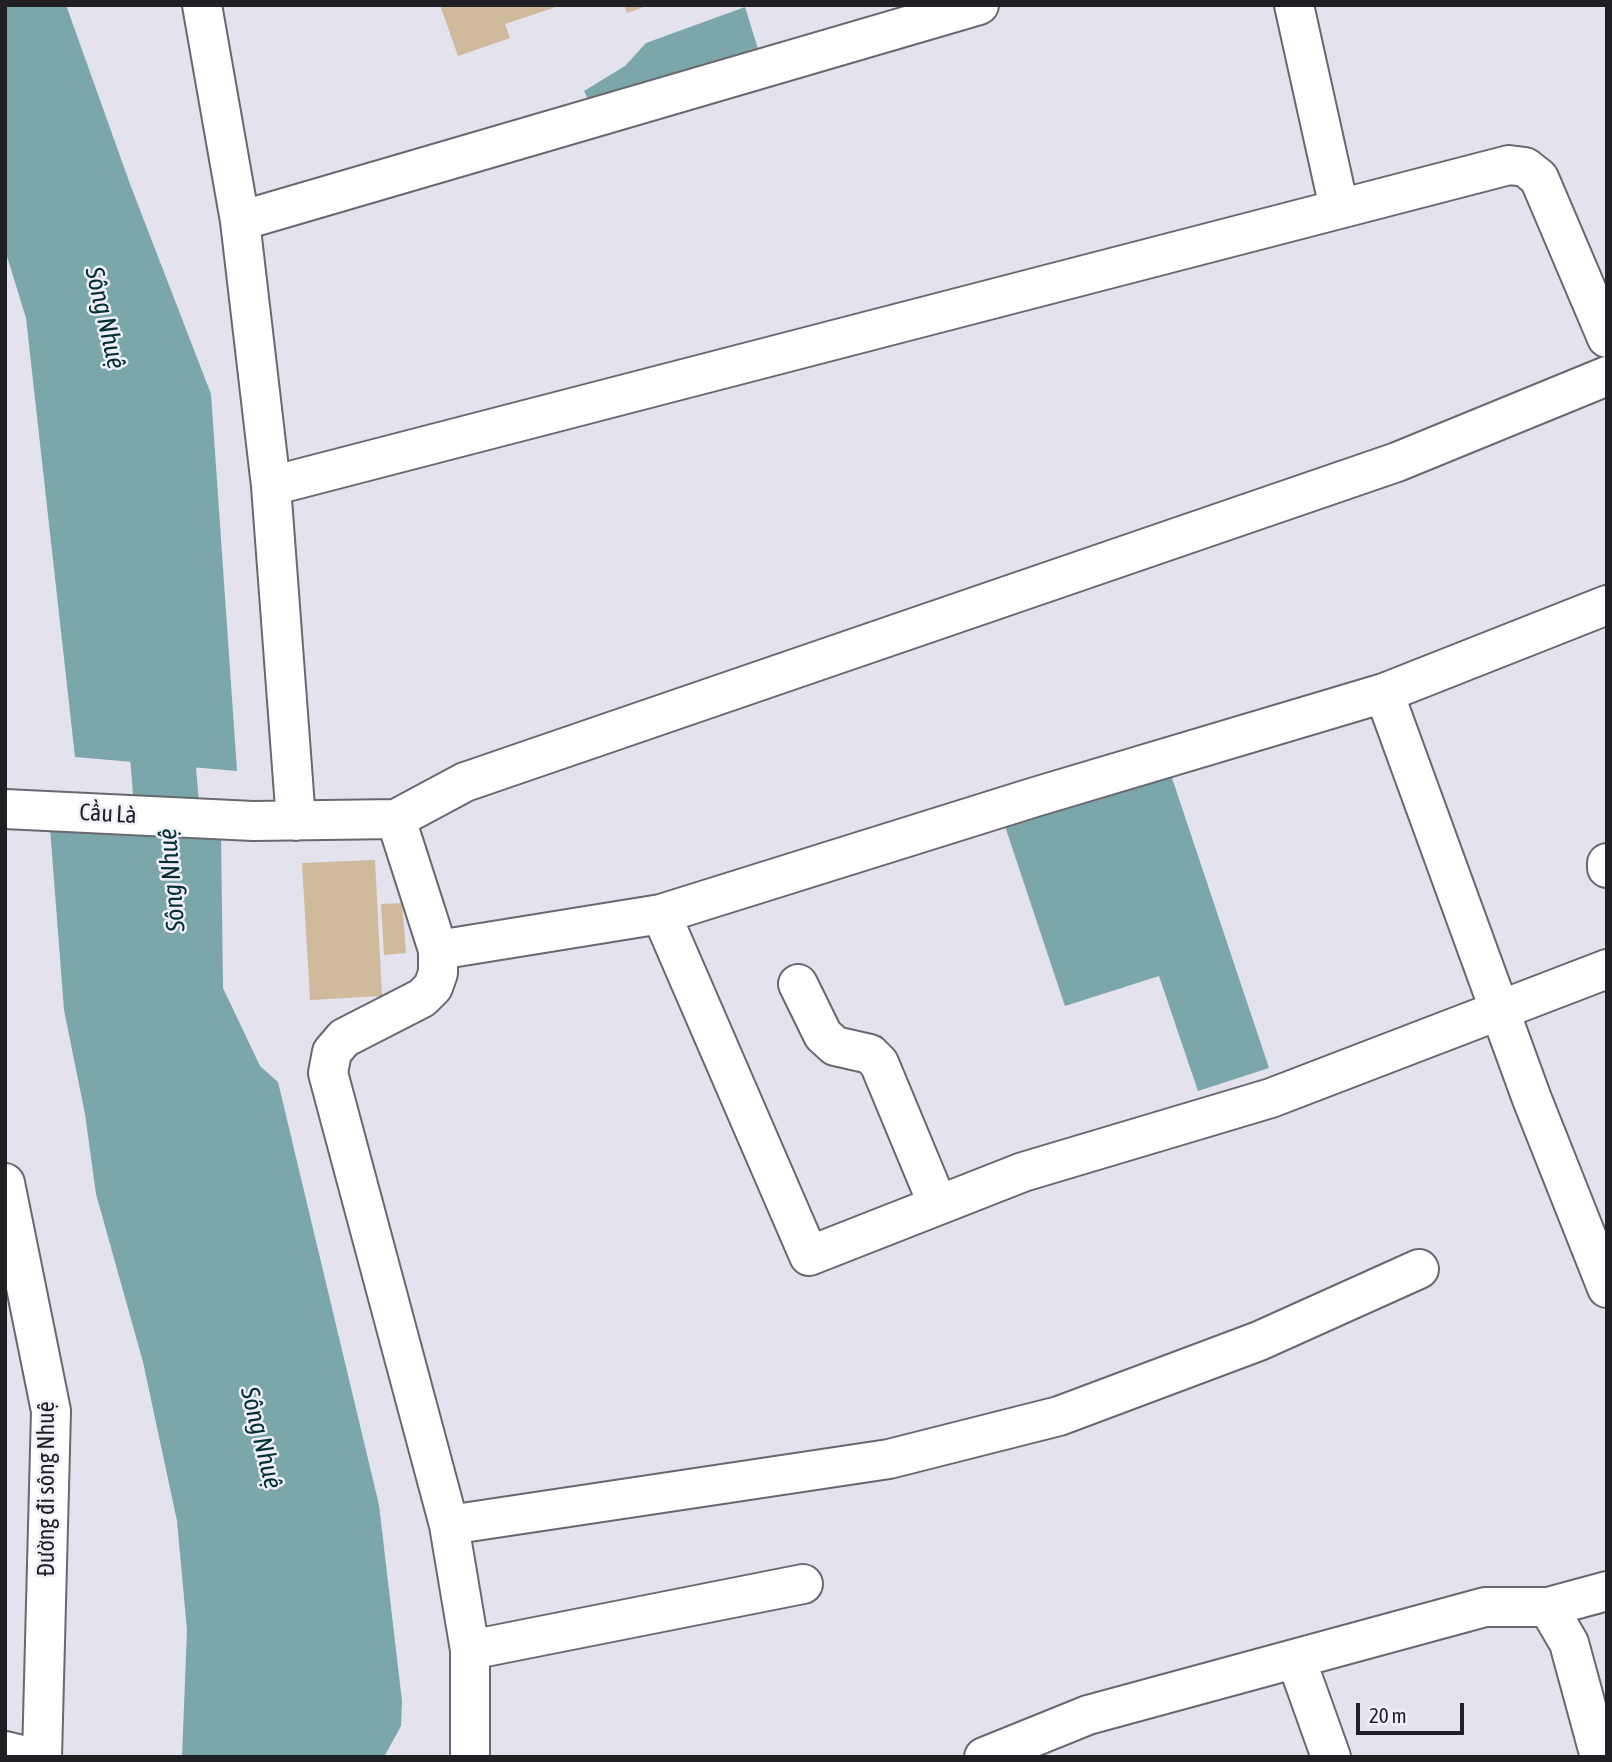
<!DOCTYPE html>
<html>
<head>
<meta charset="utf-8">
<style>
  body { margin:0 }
  #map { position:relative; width:1612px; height:1762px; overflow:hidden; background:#e3e2ed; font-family:"Asap Condensed",sans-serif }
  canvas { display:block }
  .frame { position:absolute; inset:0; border:7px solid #201f23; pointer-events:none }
  .scale { position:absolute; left:1356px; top:1703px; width:108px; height:32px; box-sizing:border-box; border:4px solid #201f23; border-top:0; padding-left:9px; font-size:21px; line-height:24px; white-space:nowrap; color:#201f23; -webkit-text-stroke:5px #f1f0fa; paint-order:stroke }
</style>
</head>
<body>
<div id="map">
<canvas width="1612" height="1762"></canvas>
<div class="frame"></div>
<div class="scale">20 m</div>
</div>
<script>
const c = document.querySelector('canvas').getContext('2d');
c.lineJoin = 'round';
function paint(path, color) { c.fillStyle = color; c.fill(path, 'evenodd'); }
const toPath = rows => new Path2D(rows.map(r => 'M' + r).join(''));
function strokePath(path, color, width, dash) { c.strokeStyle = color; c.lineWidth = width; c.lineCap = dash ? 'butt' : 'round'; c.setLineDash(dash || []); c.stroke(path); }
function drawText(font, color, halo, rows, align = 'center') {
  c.font = font + ' "Asap Condensed",sans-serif'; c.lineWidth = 5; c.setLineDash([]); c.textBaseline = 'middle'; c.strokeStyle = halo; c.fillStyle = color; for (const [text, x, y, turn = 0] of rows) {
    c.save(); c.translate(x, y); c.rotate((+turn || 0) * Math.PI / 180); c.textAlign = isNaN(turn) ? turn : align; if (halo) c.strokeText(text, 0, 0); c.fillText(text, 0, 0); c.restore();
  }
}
paint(toPath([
  [5,5,66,5,130,184,211,394,237,771,75,757,26,318,5,250],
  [745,7,762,62,595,113,584,91,625,66,646,43],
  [1168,766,1269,1068,1198,1091,1159,976,1065,1006,1003,820],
  [49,815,221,833,223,988,260,1066,278,1082,379,1505,402,1701,401,1726,384,1757,182,1757,187,1630,177,1521,143,1362,96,1194,85,1114,64,1010]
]), '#7ba7aa');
strokePath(toPath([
  [156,676,173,885]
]), '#7ba7aa', 65);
paint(toPath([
  [440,5,559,5,559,6,505,24,510,38,458,56],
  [624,5,647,5,647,6,627,13],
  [375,860,382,996,310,1000,302,863],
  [402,903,406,953,384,955,381,904]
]), '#cfba9c');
const minor = toPath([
  [202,5,240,221,271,486,296,821],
  [1294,5,1339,208],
  [240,221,979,5],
  [271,486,1509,165,1525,167,1539,178,1607,338],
  [1384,693,1532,1099,1607,1288],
  [5,809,253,821,396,819,465,782,1397,462,1607,376],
  [396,819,438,950,438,973,433,987,422,998,344,1038,332,1052,328,1073,449,1525,470,1650,470,1757],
  [1607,863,1607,868],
  [661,914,809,1256,1023,1172,1271,1098,1607,969],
  [438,950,661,914,1035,797,1384,693,1607,605],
  [798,984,823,1035,835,1046,870,1054,879,1063,938,1205],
  [5,1183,51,1411,42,1757],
  [449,1525,889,1459,1059,1416,1259,1341,1419,1269],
  [1548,1607,1607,1591],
  [470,1650,803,1584],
  [1296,1659,1331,1757],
  [5,1751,30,1757],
  [984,1757,1088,1715,1485,1607,1548,1607,1569,1643,1600,1757]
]);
strokePath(minor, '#696871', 42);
strokePath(minor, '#fff', 38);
drawText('24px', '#201f23', '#f1f0fa', [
  ["Cầu Là",108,814,3],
  ["Đường đi sông Nhuệ",46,1489,-90]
]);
drawText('italic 26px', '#023032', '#f1f0fa', [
  ["Sông Nhuệ",105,318,77],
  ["Sông Nhuệ",172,880,-95],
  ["Sông Nhuệ",261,1438,76]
]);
</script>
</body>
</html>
